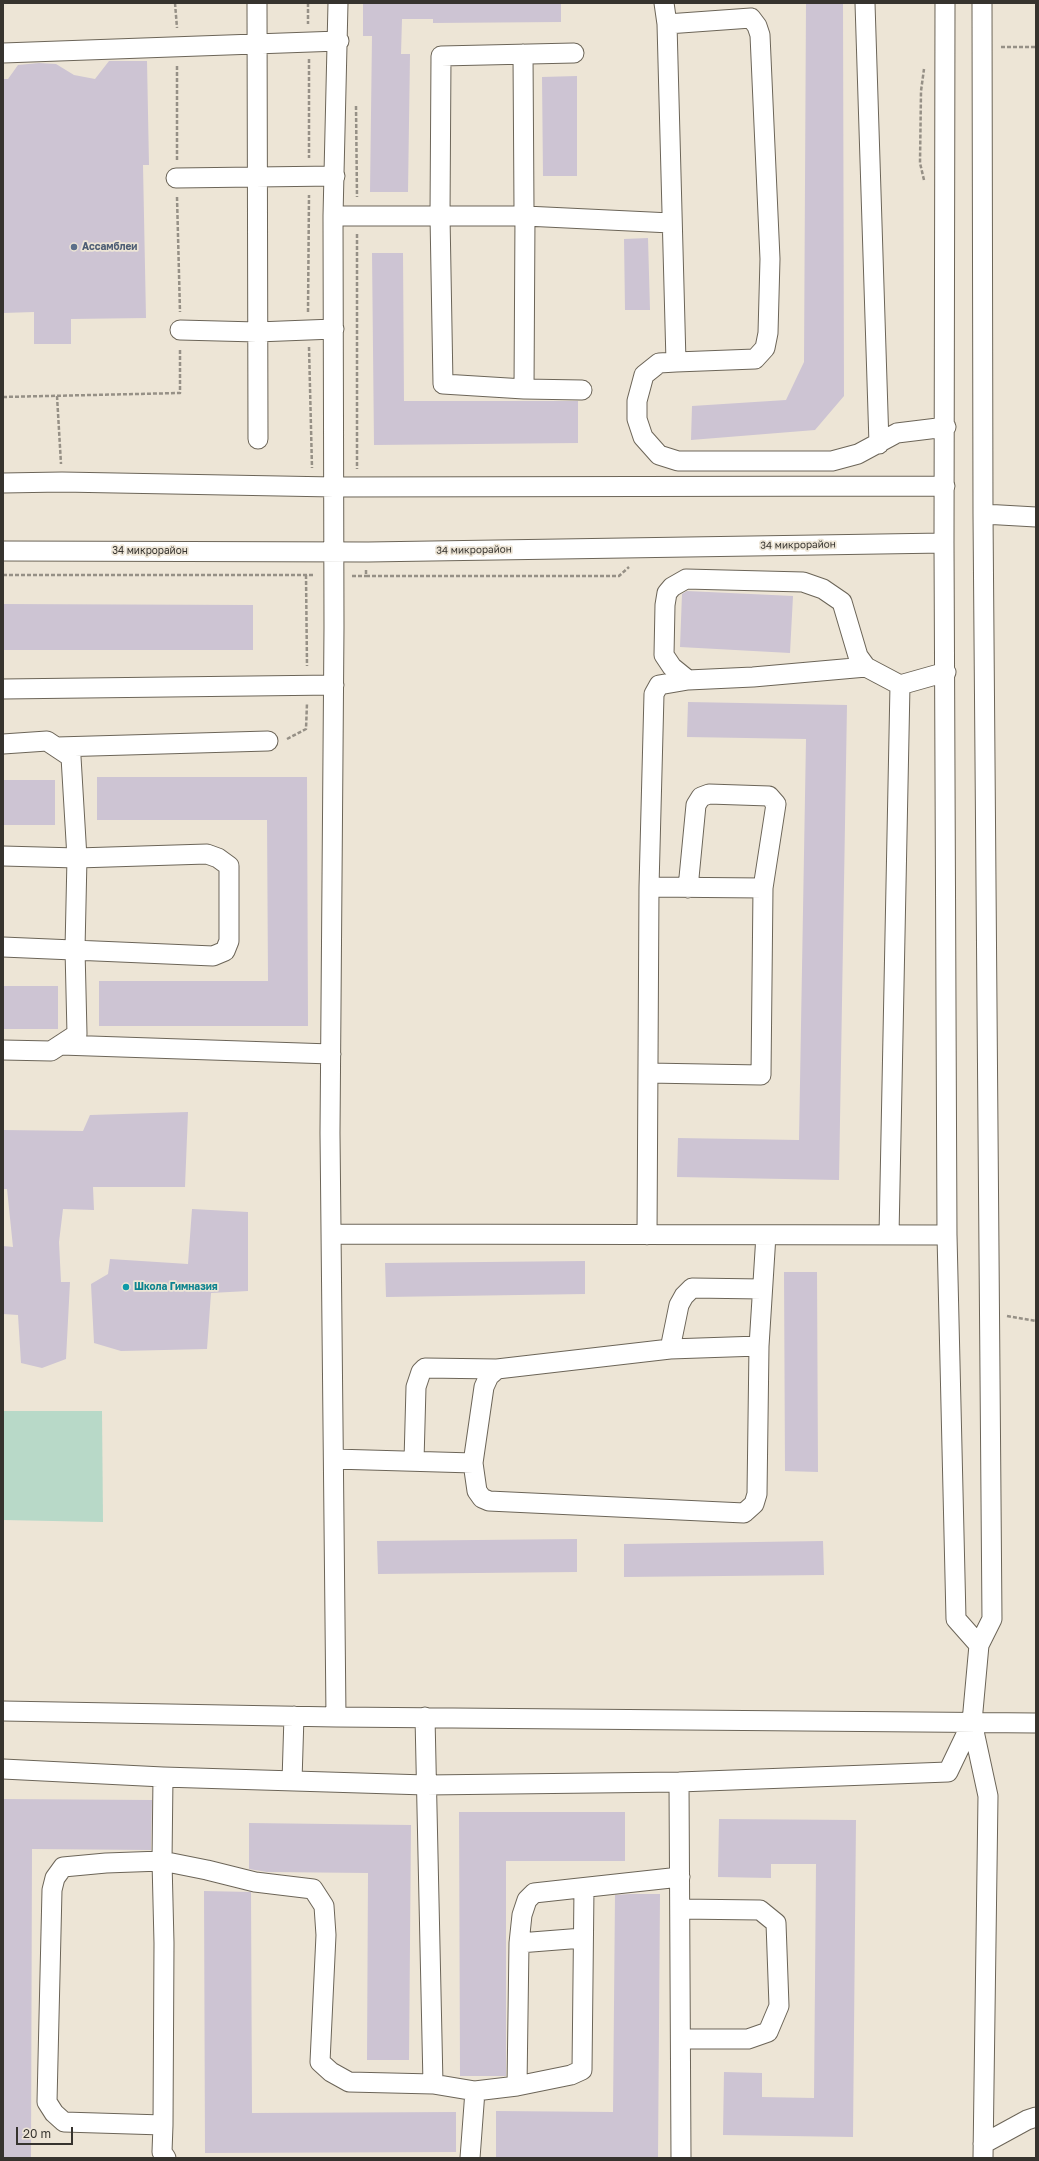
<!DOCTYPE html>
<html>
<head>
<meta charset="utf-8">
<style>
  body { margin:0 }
  #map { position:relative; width:1039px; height:2161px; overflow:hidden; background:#ede5d6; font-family:"Golos Text",sans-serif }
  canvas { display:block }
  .frame { position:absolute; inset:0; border:4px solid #36332e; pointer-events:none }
  .scale { position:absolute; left:16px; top:2127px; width:57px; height:18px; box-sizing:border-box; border:2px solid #36332e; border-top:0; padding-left:5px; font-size:12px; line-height:14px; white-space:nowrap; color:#36332e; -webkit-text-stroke:3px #ede5d6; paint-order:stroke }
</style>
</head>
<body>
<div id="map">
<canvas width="1039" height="2161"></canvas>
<div class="frame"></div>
<div class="scale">20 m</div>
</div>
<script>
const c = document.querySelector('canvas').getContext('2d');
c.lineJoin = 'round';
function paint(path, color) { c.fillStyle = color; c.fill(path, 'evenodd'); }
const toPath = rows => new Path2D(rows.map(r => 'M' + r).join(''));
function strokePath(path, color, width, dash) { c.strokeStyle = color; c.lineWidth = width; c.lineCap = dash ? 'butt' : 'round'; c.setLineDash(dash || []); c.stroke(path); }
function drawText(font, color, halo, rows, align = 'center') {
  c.font = font + ' "Golos Text",sans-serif'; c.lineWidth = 3.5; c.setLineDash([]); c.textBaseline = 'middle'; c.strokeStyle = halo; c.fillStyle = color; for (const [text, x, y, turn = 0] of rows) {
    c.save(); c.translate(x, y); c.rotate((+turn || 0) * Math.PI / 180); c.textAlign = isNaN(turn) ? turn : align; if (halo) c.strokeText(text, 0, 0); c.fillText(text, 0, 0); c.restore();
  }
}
paint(toPath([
  [3,1411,102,1411,103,1522,3,1520]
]), '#b8d9c8');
paint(toPath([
  [363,3,561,3,561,22,433,23,433,19,402,19,401,54,410,54,408,192,370,192,372,36,363,36],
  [806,3,843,3,844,396,815,430,691,440,692,406,786,400,804,362],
  [109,61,147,61,149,165,143,165,146,318,71,319,71,344,34,344,34,312,3,313,3,79,8,79,18,65,39,63,56,64,74,75,95,79],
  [577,76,577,176,543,176,542,77],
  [648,238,650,310,625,310,624,239],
  [372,253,403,253,404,401,578,401,578,443,374,445],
  [687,591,793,596,790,653,680,647,682,594],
  [3,604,253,605,253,650,3,650],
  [688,702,847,705,839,1180,677,1177,678,1138,799,1140,806,739,687,737],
  [97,777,307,777,308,1026,99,1026,99,981,268,981,267,820,97,820],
  [3,780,55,780,55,825,3,825],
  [3,986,58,986,58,1029,3,1029],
  [188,1112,185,1187,93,1187,94,1210,63,1209,59,1242,61,1282,70,1282,66,1359,42,1368,21,1363,18,1315,3,1314,3,1246,13,1247,7,1189,3,1189,3,1130,83,1131,90,1115],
  [192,1209,248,1212,248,1291,211,1293,207,1349,121,1351,94,1343,91,1284,108,1274,110,1259,188,1264],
  [585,1261,585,1294,386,1297,385,1263],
  [784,1272,817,1272,818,1472,785,1471],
  [577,1539,577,1572,378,1574,377,1541],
  [823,1541,824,1575,624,1577,624,1544],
  [3,1799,152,1800,151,1850,32,1849,31,2158,3,2158],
  [459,1812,625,1812,625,1861,506,1861,506,2076,460,2076],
  [719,1819,856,1820,853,2137,723,2135,724,2072,762,2073,762,2097,814,2098,816,1864,771,1864,771,1878,718,1877],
  [249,1823,411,1825,409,2060,367,2060,368,1873,267,1872,249,1869],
  [204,1891,251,1892,252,2113,456,2112,456,2152,205,2153],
  [630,1894,660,1894,658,2158,496,2158,496,2111,613,2112,615,1895]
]), '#cdc4d3');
const minor = toPath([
  [257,3,258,439],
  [664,3,667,24],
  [865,3,879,444],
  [945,3,944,543,947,1235,956,1619,979,1645,992,1619,983,514,982,3],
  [751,18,757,26,760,35,770,259,768,333,765,348,755,359,676,362,667,24,751,18],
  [3,53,339,41],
  [523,54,524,209,525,216,524,389],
  [176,178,335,176],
  [333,216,440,216,441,56,574,53],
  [180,330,257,332,334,329],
  [676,362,659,363,644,375,637,401,637,419,643,437,659,455,678,461,832,461,858,454,897,433,946,427],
  [582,390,524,389,443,384,440,216,525,216,671,223],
  [3,483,62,482,334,487,945,486],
  [983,514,1036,517],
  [3,551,368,552,944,543],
  [688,680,672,667,664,655,665,605,667,593,672,587,686,579,803,582,823,589,842,602,858,656,866,667,900,685],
  [3,689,334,685],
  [3,744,47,741,71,757,77,858,75,949,77,1034,51,1051,3,1050],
  [57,747,268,741],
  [3,856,77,858,207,854,218,858,229,866,229,941,225,951,213,956,3,947],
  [688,888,696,805,701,797,709,794,769,796,776,804,763,888],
  [61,1045,331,1054],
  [648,1073,761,1075,763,888,649,887],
  [332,1234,947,1235],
  [647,1235,649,887,654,694,659,685,688,680,753,677,866,667],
  [889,1235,900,685,946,672],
  [759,1346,757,1494,754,1504,744,1513,489,1501,482,1498,477,1491,473,1463,484,1387,489,1376,497,1369,670,1349,759,1346],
  [759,1346,766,1235],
  [670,1349,679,1305,684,1296,692,1288,762,1289],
  [334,1459,473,1463],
  [414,1461,416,1387,421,1372,425,1368,497,1369],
  [979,1645,972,1722,988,1796,983,2158],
  [3,1711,336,1717,1036,1723],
  [336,1717,330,1133,334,627,333,216,338,3],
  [425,1717,433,2084],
  [3,1769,163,1777,426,1785,679,1782,948,1772,972,1722],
  [163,1777,162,1861,207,1870,255,1882,313,1889,324,1906,326,1935,320,2062,331,2072,349,2082,433,2084,475,2091,517,2086,571,2075,582,2070,584,1888],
  [292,1781,294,1716],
  [679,1782,681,2158],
  [680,1909,760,1910,776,1923,779,2006,768,2032,748,2039,681,2039],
  [519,1943,583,1938],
  [517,2086,519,1943,522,1915,527,1900,534,1893,680,1877],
  [163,2125,64,2122,54,2113,47,2102,52,1890,55,1878,63,1867,106,1863,162,1861,164,1943,163,2125,162,2152,166,2158],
  [983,2144,1027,2120,1036,2117],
  [470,2158,475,2091]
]);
strokePath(minor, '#6c6558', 21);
strokePath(toPath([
  [175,3,177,28],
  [308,3,308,24],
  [1001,47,1036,47],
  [309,59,309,158],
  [356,106,357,197],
  [177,160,177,65],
  [924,180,920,163,921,91,924,69],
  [177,197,180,312],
  [357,234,357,469],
  [308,312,309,195],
  [309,347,312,468],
  [57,396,61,464],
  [3,397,180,393,180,349],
  [366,570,366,576,619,576,629,567],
  [3,575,315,575],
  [306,575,307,666],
  [352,576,366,576],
  [287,739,306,729,307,703],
  [1007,1316,1036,1321]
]), '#969086', 2.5, [4, 2]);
strokePath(minor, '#fff', 19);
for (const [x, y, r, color] of [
  [74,247,4,"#5c6f8a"],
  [126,1287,4,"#0f9aa8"]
]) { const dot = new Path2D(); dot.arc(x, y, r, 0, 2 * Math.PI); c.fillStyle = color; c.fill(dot); strokePath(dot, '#ede5d6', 1.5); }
drawText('bold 10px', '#4e5e75', '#ede5d6', [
  ["Ассамблеи",82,247]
], 'left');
drawText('10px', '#36332e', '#ede5d6', [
  ["34 микрорайон",798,545,-1],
  ["34 микрорайон",474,550,-1],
  ["34 микрорайон",150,551]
]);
drawText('bold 10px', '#0d838f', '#ede5d6', [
  ["Школа Гимназия",134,1287]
], 'left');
</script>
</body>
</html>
